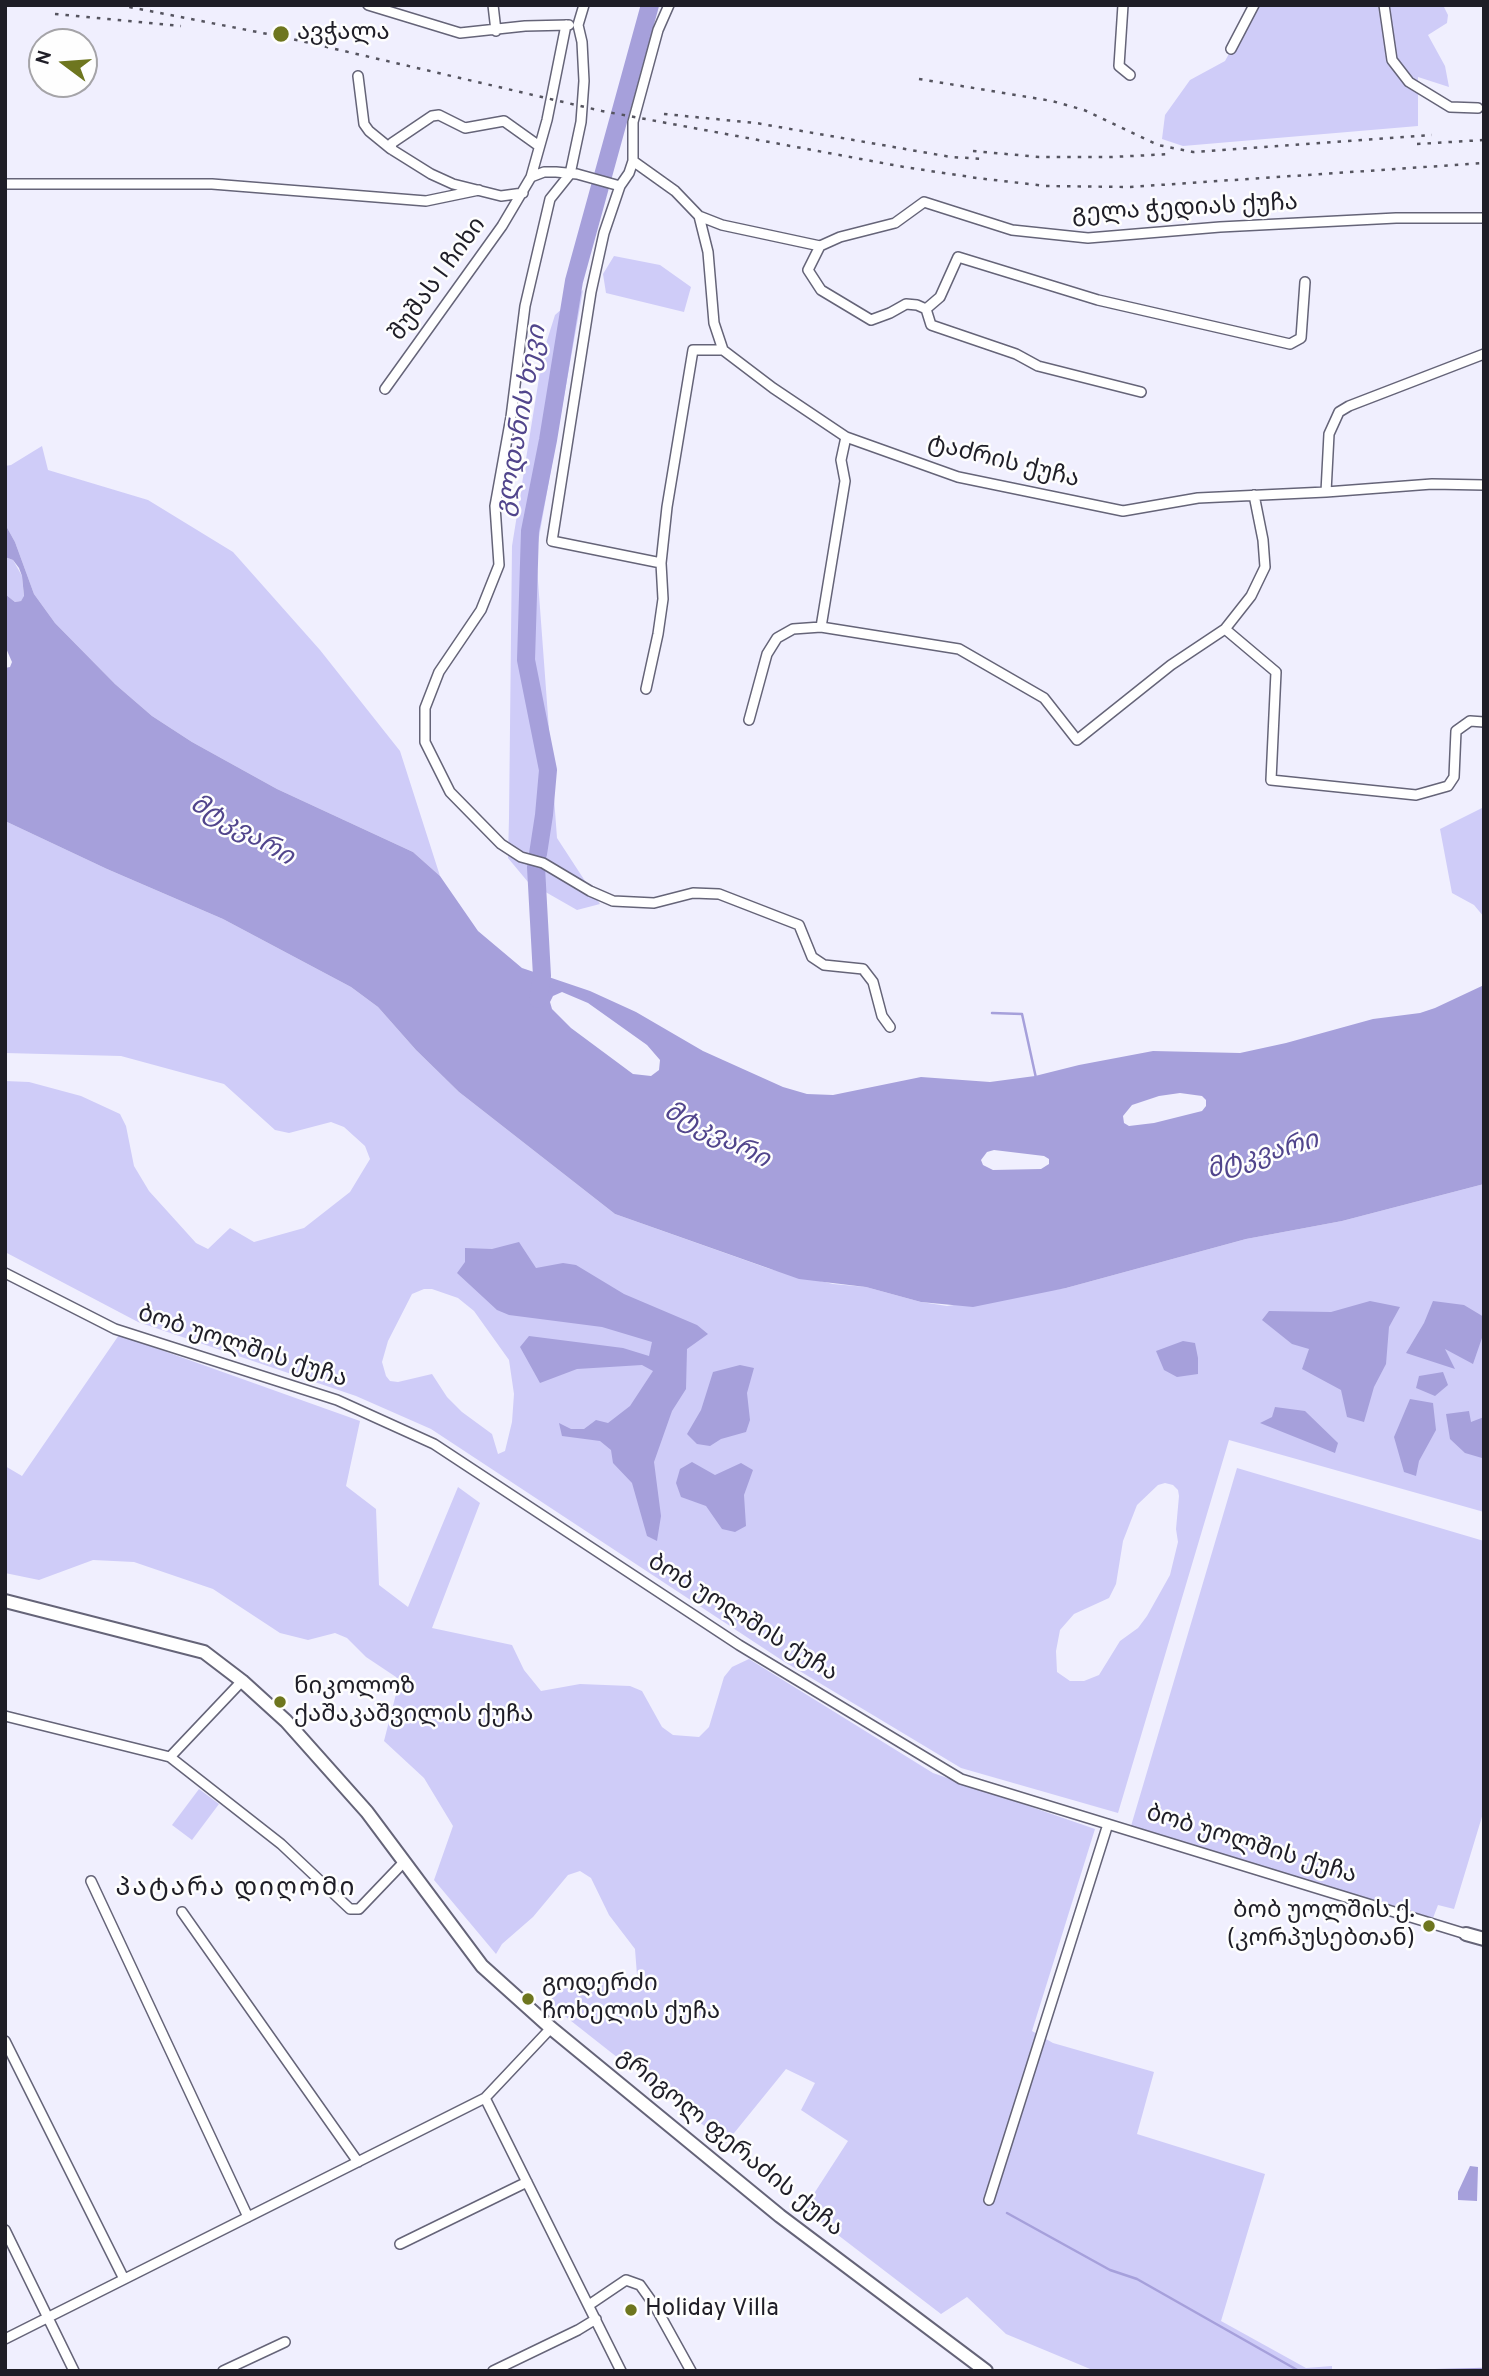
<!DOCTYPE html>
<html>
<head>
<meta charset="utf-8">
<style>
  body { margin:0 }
  #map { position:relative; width:1489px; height:2376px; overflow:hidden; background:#f0effe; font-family:Overpass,sans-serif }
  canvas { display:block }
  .frame { position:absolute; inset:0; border:7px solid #1f1e27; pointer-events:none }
  .north { position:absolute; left:28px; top:28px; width:70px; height:70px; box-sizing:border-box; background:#fefefe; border:2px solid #a5a4a8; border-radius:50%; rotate:286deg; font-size:19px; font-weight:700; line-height:28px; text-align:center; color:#1f1e27 }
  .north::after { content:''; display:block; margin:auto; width:24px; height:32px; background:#6e761f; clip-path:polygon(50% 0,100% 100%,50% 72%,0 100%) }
</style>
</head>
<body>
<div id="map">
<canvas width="1489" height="2376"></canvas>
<div class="frame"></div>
<div class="north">N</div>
</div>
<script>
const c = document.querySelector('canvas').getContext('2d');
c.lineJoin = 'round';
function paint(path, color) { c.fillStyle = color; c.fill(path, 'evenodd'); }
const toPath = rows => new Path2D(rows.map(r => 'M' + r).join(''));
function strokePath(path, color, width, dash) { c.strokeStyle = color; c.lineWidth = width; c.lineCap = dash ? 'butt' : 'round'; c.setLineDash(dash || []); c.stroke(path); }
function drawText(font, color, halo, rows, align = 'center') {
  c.font = font + ' Overpass,"Noto Sans Georgian",sans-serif'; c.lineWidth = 5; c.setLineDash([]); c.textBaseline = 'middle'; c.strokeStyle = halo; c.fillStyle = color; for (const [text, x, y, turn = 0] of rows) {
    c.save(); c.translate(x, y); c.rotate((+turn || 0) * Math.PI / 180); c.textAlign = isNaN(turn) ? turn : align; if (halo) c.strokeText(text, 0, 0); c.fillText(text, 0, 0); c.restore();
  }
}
paint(toPath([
  [1256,5,1443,5,1448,15,1447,23,1428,35,1445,66,1449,87,1418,77,1418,126,1183,146,1162,139,1165,115,1190,80,1225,61],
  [614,256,660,265,691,287,684,312,606,293,603,274],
  [583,290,536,554,557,838,600,904,577,910,528,882,508,858,509,818,512,546,543,353,555,315],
  [42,446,48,470,148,500,233,552,320,650,400,751,440,876,413,852,277,789,192,742,152,716,115,684,55,623,34,594,15,542,5,524,5,466,11,465],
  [5,557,13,560,22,576,24,597,21,601,15,602,5,594],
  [1484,807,1484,917,1474,905,1452,893,1440,829],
  [5,821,107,869,223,919,351,987,378,1007,416,1050,459,1092,615,1214,770,1269,833,1284,866,1287,921,1302,947,1306,1066,1288,1246,1239,1342,1221,1484,1184,1484,1512,1229,1440,1118,1813,961,1768,783,1661,431,1429,356,1396,138,1322,5,1252,5,1081,29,1082,81,1096,120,1114,126,1126,134,1166,149,1191,196,1243,208,1249,230,1228,254,1242,304,1228,350,1192,370,1159,365,1146,344,1127,331,1122,289,1133,275,1130,224,1084,121,1056,5,1053],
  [424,1289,432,1289,458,1298,474,1311,509,1360,514,1394,512,1422,505,1451,498,1454,492,1434,462,1412,447,1397,432,1374,398,1382,390,1381,386,1376,382,1362,388,1341,412,1294],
  [1165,1483,1173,1485,1178,1490,1179,1496,1176,1529,1178,1542,1170,1575,1147,1616,1138,1628,1120,1641,1099,1675,1084,1681,1070,1681,1057,1672,1056,1651,1060,1630,1074,1614,1109,1598,1116,1584,1123,1541,1137,1505,1158,1485],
  [119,1335,360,1421,346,1486,376,1509,379,1585,408,1607,458,1487,480,1503,432,1628,512,1645,524,1670,541,1691,580,1684,630,1686,642,1691,662,1727,673,1735,699,1737,709,1727,724,1677,732,1667,749,1659,933,1773,1095,1829,1032,2031,1053,2043,1154,2072,1137,2134,1265,2174,1221,2321,1306,2368,1332,2366,1332,2371,1095,2371,1006,2334,967,2297,941,2314,804,2209,848,2141,801,2110,815,2083,786,2069,726,2143,547,2002,575,1980,628,1985,637,1975,635,1949,609,1915,591,1878,580,1871,568,1875,533,1917,502,1944,496,1954,434,1880,453,1826,424,1778,384,1741,397,1690,396,1677,366,1657,347,1638,335,1633,308,1640,280,1633,213,1589,134,1562,93,1560,39,1580,5,1573,5,1466,22,1476],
  [1237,1468,1484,1541,1484,1810,1454,1909,1438,1905,1433,1918,1131,1826],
  [199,1789,219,1804,192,1840,172,1825]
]), '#cfccf8');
paint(toPath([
  [5,524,15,542,34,594,55,623,115,684,152,716,192,742,277,789,413,852,440,876,478,931,522,968,590,991,636,1012,703,1051,783,1087,807,1094,833,1095,921,1077,990,1082,1035,1076,1079,1065,1153,1051,1240,1053,1286,1043,1373,1019,1420,1013,1435,1008,1484,985,1484,1184,1342,1221,1246,1239,1066,1288,973,1307,921,1302,866,1287,799,1279,615,1214,459,1092,416,1050,378,1007,351,987,223,919,107,869,5,821,5,668,10,667,12,662,5,646,5,594,15,602,21,601,24,596,22,576,19,568,13,560,5,557],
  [562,992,588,1003,647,1045,660,1060,659,1070,651,1076,633,1074,571,1028,552,1009,550,1002,553,996],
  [1180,1093,1202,1096,1206,1100,1206,1106,1202,1111,1154,1123,1129,1126,1124,1123,1123,1116,1132,1105,1159,1096],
  [994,1150,1044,1156,1049,1159,1049,1164,1041,1169,993,1170,983,1165,981,1160,987,1152],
  [519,1242,536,1268,563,1263,576,1265,624,1294,697,1325,708,1334,687,1349,686,1389,672,1411,654,1462,661,1516,657,1541,647,1536,632,1483,613,1463,611,1450,600,1441,562,1436,559,1423,571,1429,584,1429,596,1420,608,1423,630,1406,653,1371,642,1365,577,1369,540,1383,520,1347,529,1336,623,1348,649,1356,652,1342,602,1327,509,1315,497,1310,457,1273,465,1262,465,1248,492,1249],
  [1370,1301,1400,1307,1389,1327,1386,1364,1374,1387,1364,1422,1347,1417,1341,1390,1302,1369,1309,1349,1292,1344,1262,1320,1269,1311,1331,1312],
  [1433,1301,1464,1305,1484,1317,1483,1335,1473,1364,1445,1349,1455,1369,1406,1353,1424,1323],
  [1183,1341,1195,1343,1198,1358,1198,1374,1177,1377,1164,1370,1156,1351],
  [740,1365,754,1368,747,1393,750,1420,746,1432,721,1439,710,1446,697,1444,687,1434,701,1410,713,1372],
  [1443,1372,1448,1385,1435,1396,1416,1388,1419,1376],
  [1410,1399,1433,1403,1436,1430,1419,1461,1416,1476,1404,1472,1394,1437],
  [1275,1407,1305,1411,1338,1443,1335,1453,1260,1423,1272,1417],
  [1469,1411,1471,1422,1484,1417,1482,1458,1465,1453,1450,1439,1446,1414],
  [692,1462,715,1475,741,1463,753,1470,744,1495,746,1526,735,1532,722,1529,706,1506,681,1497,676,1483,680,1469],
  [1470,2166,1478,2167,1477,2201,1458,2200,1458,2192]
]), '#a6a0db');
strokePath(toPath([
  [992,1013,1022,1014,1036,1078],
  [1007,2213,1110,2270,1137,2279,1299,2371],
  [1405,2371,1484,2369]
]), '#a6a0db', 2.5);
strokePath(toPath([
  [538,854,544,815,548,770,526,660,530,531,548,440,574,281,650,5],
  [536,867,542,976,538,999]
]), '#a6a0db', 18);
const street = toPath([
  [368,5,460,33,525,26,569,25],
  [493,5,496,31],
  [1123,5,1119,66,1130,75],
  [1384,5,1392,60,1409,82,1450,107,1478,108],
  [578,25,582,42,584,81,581,122,570,174,550,199,525,306,511,417,495,506,499,565,481,610,439,672,425,708,425,742,450,792,501,844,521,857,543,863,590,891,613,901,654,903,693,893,719,894,799,925,812,957,824,965,863,969,873,982,882,1016,890,1027],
  [578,25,584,5],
  [1231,49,1254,5],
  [358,76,364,124,369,131,391,149],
  [633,161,675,191,699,216,708,252,714,323,723,350,773,388,846,437,958,477,1123,511,1198,498,1326,492,1432,484,1484,485],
  [531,177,544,172,556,172,577,174,620,186],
  [5,184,212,184,426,201,479,190],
  [523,193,501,196,453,184,431,174,391,149,392,143,432,116,439,115,465,128,504,121,539,146],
  [699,216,722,225,820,246,840,237,895,223,924,202,1012,230,1088,238,1220,227,1396,218,1484,218],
  [820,246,808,270,821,290,871,320,890,313,906,304,917,305,926,309,931,325,1016,354,1038,366,1141,392],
  [926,309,940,297,958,257,1098,300,1290,344,1301,338,1305,282],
  [385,389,502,226,531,177,547,120,566,25],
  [1326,492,1329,434,1339,412,1349,406,1484,354],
  [661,563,552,541,591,292,604,233,620,186,629,173,633,161,633,122,658,30,669,5],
  [821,627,845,481,841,460,846,437],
  [1225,629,1276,672,1271,780,1416,795,1448,786,1454,777,1456,731,1470,721,1484,722],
  [646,689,658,634,663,599,661,563,667,507,693,350,723,350],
  [749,720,767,654,777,638,793,629,821,627,959,649,1044,698,1077,740,1171,665,1225,629,1251,596,1265,567,1263,540,1254,495],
  [5,1273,115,1329,337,1400,434,1444,739,1645,961,1779,1466,1934],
  [5,1716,170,1757,242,1681],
  [170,1757,281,1844,350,1909,359,1909,403,1863],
  [91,1881,248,2217],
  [182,1912,358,2162],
  [5,2041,124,2279],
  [485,2098,621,2371],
  [989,2200,1108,1824],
  [5,2230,74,2371],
  [400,2244,527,2182],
  [589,2305,626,2280,640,2285,655,2306,691,2371],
  [5,2339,485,2098,551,2028],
  [223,2371,285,2342],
  [493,2371,578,2330,596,2319]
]);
const secondary = toPath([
  [5,1601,204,1652,242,1681,286,1721,367,1812,482,1966,551,2028,780,2216,986,2371],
  [1466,1934,1484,1939]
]);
strokePath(street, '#656478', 12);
strokePath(secondary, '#656478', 16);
strokePath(street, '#fff', 9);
strokePath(secondary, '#fff', 12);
strokePath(toPath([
  [119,5,288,38,602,111,904,167,977,178,1046,186,1130,187,1484,163],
  [55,14,181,26],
  [919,79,1052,101,1084,110,1158,145,1193,152,1432,135],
  [664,114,756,123,951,157,984,159],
  [1417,144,1484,140],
  [973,151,1039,157,1112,157,1172,154]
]), '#55545f', 2.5, [3.5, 7]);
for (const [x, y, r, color] of [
  [281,34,9,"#6e761f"],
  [280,1702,7,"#6e761f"],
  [1429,1926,7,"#6e761f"],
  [528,1999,7,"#6e761f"],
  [631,2310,7,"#6e761f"]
]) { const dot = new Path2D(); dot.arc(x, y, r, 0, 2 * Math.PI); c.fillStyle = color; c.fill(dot); strokePath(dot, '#fefefe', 2.5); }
drawText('24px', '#1f1e27', '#fefefe', [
  ["ავჭალა",297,34],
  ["ნიკოლოზ",294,1688],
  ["ქაშაკაშვილის ქუჩა",294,1716],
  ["ბობ უოლშის ქ.",1415,1912,"right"],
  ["(კორპუსებთან)",1415,1940,"right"],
  ["გოდერძი",542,1985],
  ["ჩოხელის ქუჩა",542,2013],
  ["Holiday Villa",645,2310]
], 'left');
drawText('24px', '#1f1e27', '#fefefe', [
  ["გელა ჭედიას ქუჩა",1185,210,-3],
  ["შუშას I ჩიხი",439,280,-54],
  ["ტაძრის ქუჩა",1003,463,14],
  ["ბობ უოლშის ქუჩა",242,1348,18],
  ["ბობ უოლშის ქუჩა",742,1619,32],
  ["ბობ უოლშის ქუჩა",1251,1846,17],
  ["გრიგოლ ფერაძის ქუჩა",729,2144,39]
]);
drawText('italic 26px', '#51458c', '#fefefe', [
  ["გლდანის ხევი",523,421,-80],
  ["მტკვარი",241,832,30],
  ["მტკვარი",716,1137,27],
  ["მტკვარი",1263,1157,-16]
]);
c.letterSpacing = '2px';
drawText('26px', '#1f1e27', '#fefefe', [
  ["პატარა დიღომი",236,1890]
]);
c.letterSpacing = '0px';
</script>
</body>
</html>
